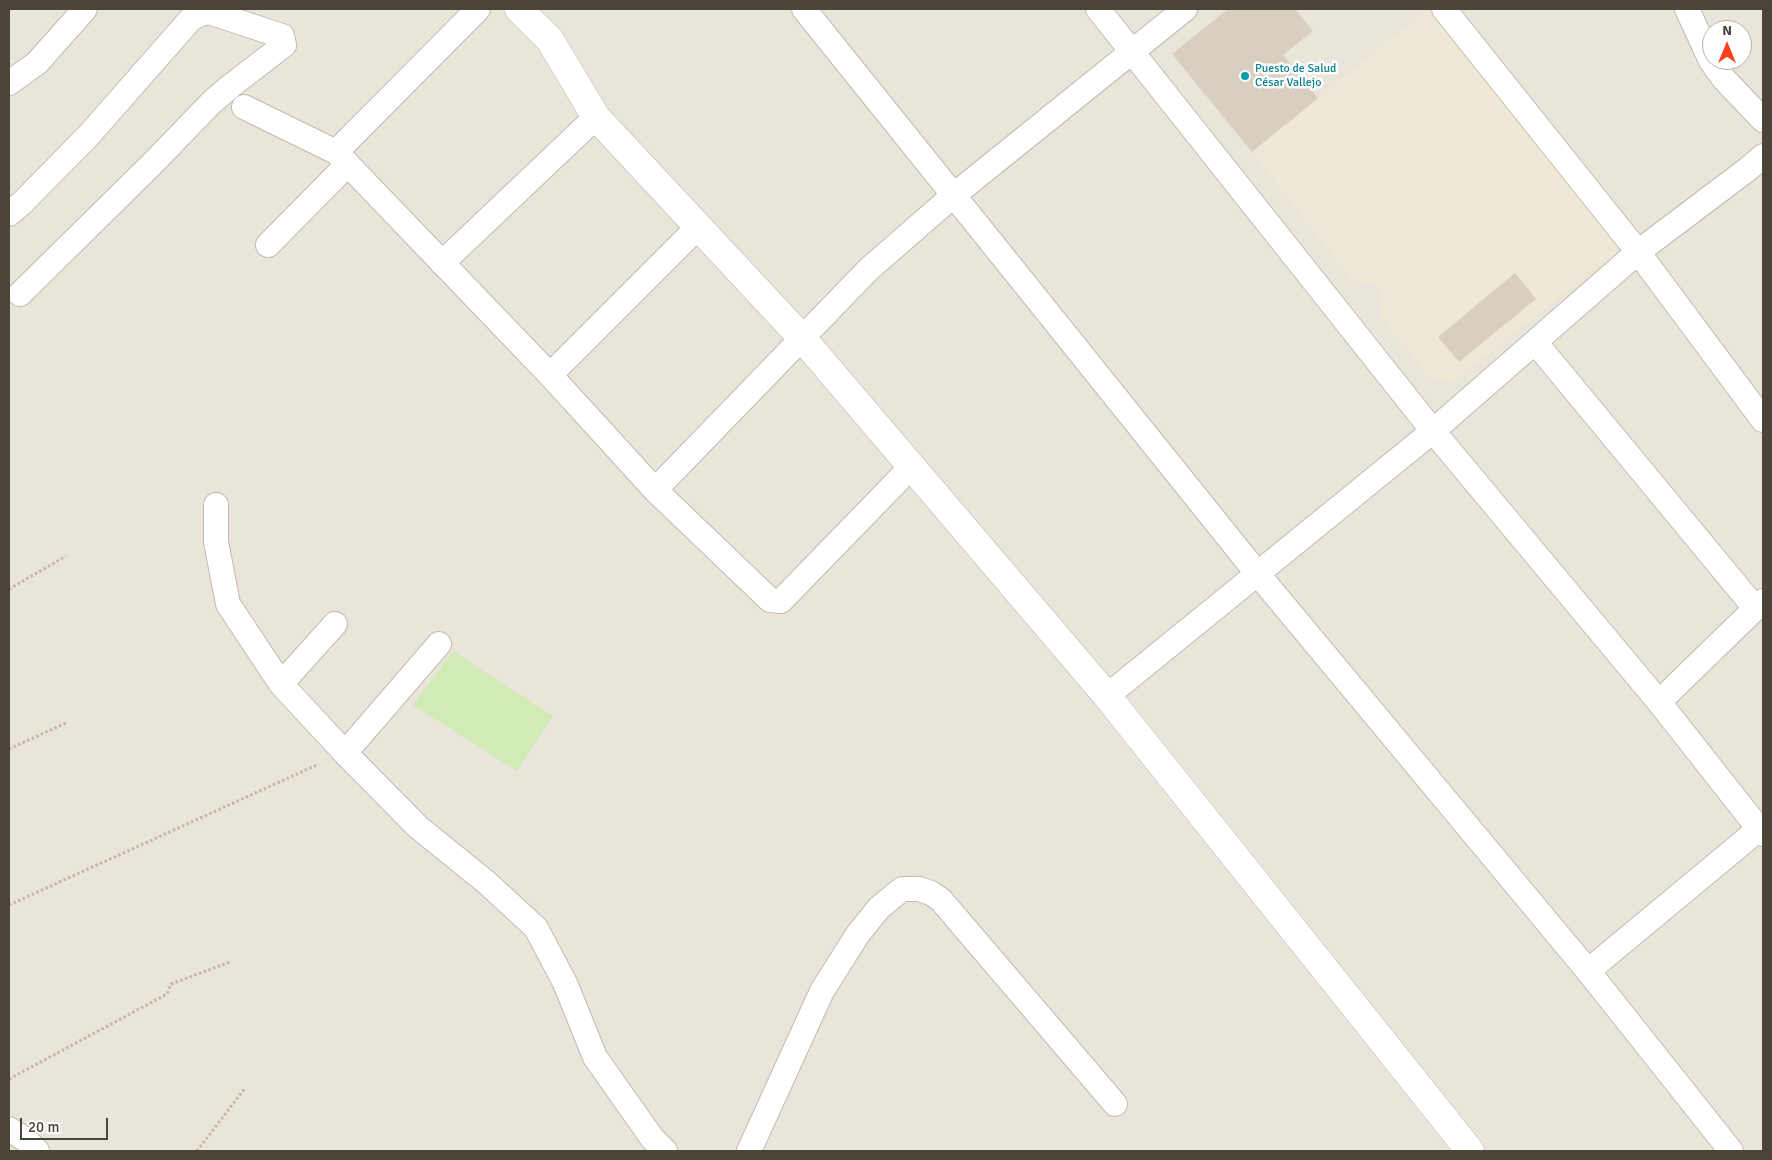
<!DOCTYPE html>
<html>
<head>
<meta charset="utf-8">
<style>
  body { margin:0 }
  #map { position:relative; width:1772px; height:1160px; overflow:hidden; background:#f6f3ec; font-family:Signika,sans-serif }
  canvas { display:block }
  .frame { position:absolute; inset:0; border:10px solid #4b4439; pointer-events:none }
  .north { position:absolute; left:1702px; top:20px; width:50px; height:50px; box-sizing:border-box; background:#fff; border:1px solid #b7b4b0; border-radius:50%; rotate:0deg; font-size:14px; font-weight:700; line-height:20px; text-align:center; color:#4b4439 }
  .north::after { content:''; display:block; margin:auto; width:18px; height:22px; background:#fc3f1d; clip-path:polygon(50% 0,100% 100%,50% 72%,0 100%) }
  .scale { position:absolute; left:20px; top:1118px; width:88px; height:22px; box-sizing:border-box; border:2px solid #4b4439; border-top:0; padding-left:6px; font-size:15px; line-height:18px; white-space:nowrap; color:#4b4439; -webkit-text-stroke:4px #fff; paint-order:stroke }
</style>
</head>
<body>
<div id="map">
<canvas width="1772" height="1160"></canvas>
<div class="frame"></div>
<div class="north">N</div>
<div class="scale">20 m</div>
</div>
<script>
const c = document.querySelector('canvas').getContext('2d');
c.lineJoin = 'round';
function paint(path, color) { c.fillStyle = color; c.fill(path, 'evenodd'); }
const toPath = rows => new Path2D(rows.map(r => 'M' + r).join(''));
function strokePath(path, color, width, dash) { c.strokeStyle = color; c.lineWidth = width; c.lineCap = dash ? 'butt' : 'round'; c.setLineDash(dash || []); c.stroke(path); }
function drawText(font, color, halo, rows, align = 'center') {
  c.font = font + ' Signika,sans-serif'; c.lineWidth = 5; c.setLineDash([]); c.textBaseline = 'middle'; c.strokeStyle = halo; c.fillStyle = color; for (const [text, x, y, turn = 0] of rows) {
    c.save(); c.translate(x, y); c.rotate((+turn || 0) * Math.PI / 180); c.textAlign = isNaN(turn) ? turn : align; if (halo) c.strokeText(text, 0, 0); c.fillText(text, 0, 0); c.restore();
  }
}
paint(toPath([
  [9,9,1763,9,1763,1151,9,1151],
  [1712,30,1742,30,1742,60,1712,60]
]), '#eae5da');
paint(toPath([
  [1428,9,1432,9,1617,234,1618,251,1451,383,1429,377,1380,315,1383,296,1372,282,1354,282,1252,152]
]), '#efe8d6');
paint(toPath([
  [453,651,553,716,517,771,413,705]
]), '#d2eab5');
paint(toPath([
  [1228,9,1295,9,1313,31,1283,55,1318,98,1252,152,1172,54],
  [1515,273,1536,299,1459,362,1438,337]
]), '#d8cfc1');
const minor = toPath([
  [804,9,1257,573,1588,971,1731,1151],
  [1098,9,1433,431,1659,702,1763,834],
  [1444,9,1638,252,1763,420],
  [1687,9,1711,61,1724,79,1763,120],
  [9,83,37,63,85,9],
  [244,107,336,152,550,375,655,490,770,600,781,601,912,466],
  [336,152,478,9],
  [9,214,22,203,88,136,190,20,198,15,209,12,282,36,284,45,232,85,212,102,153,163,20,294],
  [268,245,348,164],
  [442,263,596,117],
  [1535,342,1755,608],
  [550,375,698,227],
  [655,490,869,269,954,195,1185,9],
  [216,505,216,542,228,604,281,684,345,753,418,827,486,882,536,928,565,983,595,1057,652,1138,665,1151],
  [281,684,335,624],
  [1107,696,1433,431,1638,252,1748,169,1763,156],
  [1659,702,1763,601],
  [345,753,439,644],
  [1588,971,1759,829],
  [9,1129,26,1140,37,1151],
  [749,1151,822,991,858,934,879,908,902,889,919,889,931,893,941,900,1115,1104]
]);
const tertiary = toPath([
  [519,9,550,40,596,117,802,338,1107,696,1470,1151]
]);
strokePath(minor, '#c2bbae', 26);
strokePath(tertiary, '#c2bbae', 29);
strokePath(toPath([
  [9,589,66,556],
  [9,749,66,723],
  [9,905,319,764],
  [9,1079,167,994,171,984,230,962],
  [197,1151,245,1088]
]), '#c4b79f', 3, [2.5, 2.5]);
strokePath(minor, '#fff', 24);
strokePath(tertiary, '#fff', 28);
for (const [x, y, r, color] of [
  [1245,76,5,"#0f9aa8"]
]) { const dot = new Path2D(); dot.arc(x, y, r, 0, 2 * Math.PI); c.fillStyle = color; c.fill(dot); strokePath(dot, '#fff', 2); }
drawText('12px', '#0d838f', '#fff', [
  ["Puesto de Salud",1255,69],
  ["César Vallejo",1255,83]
], 'left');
</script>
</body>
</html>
